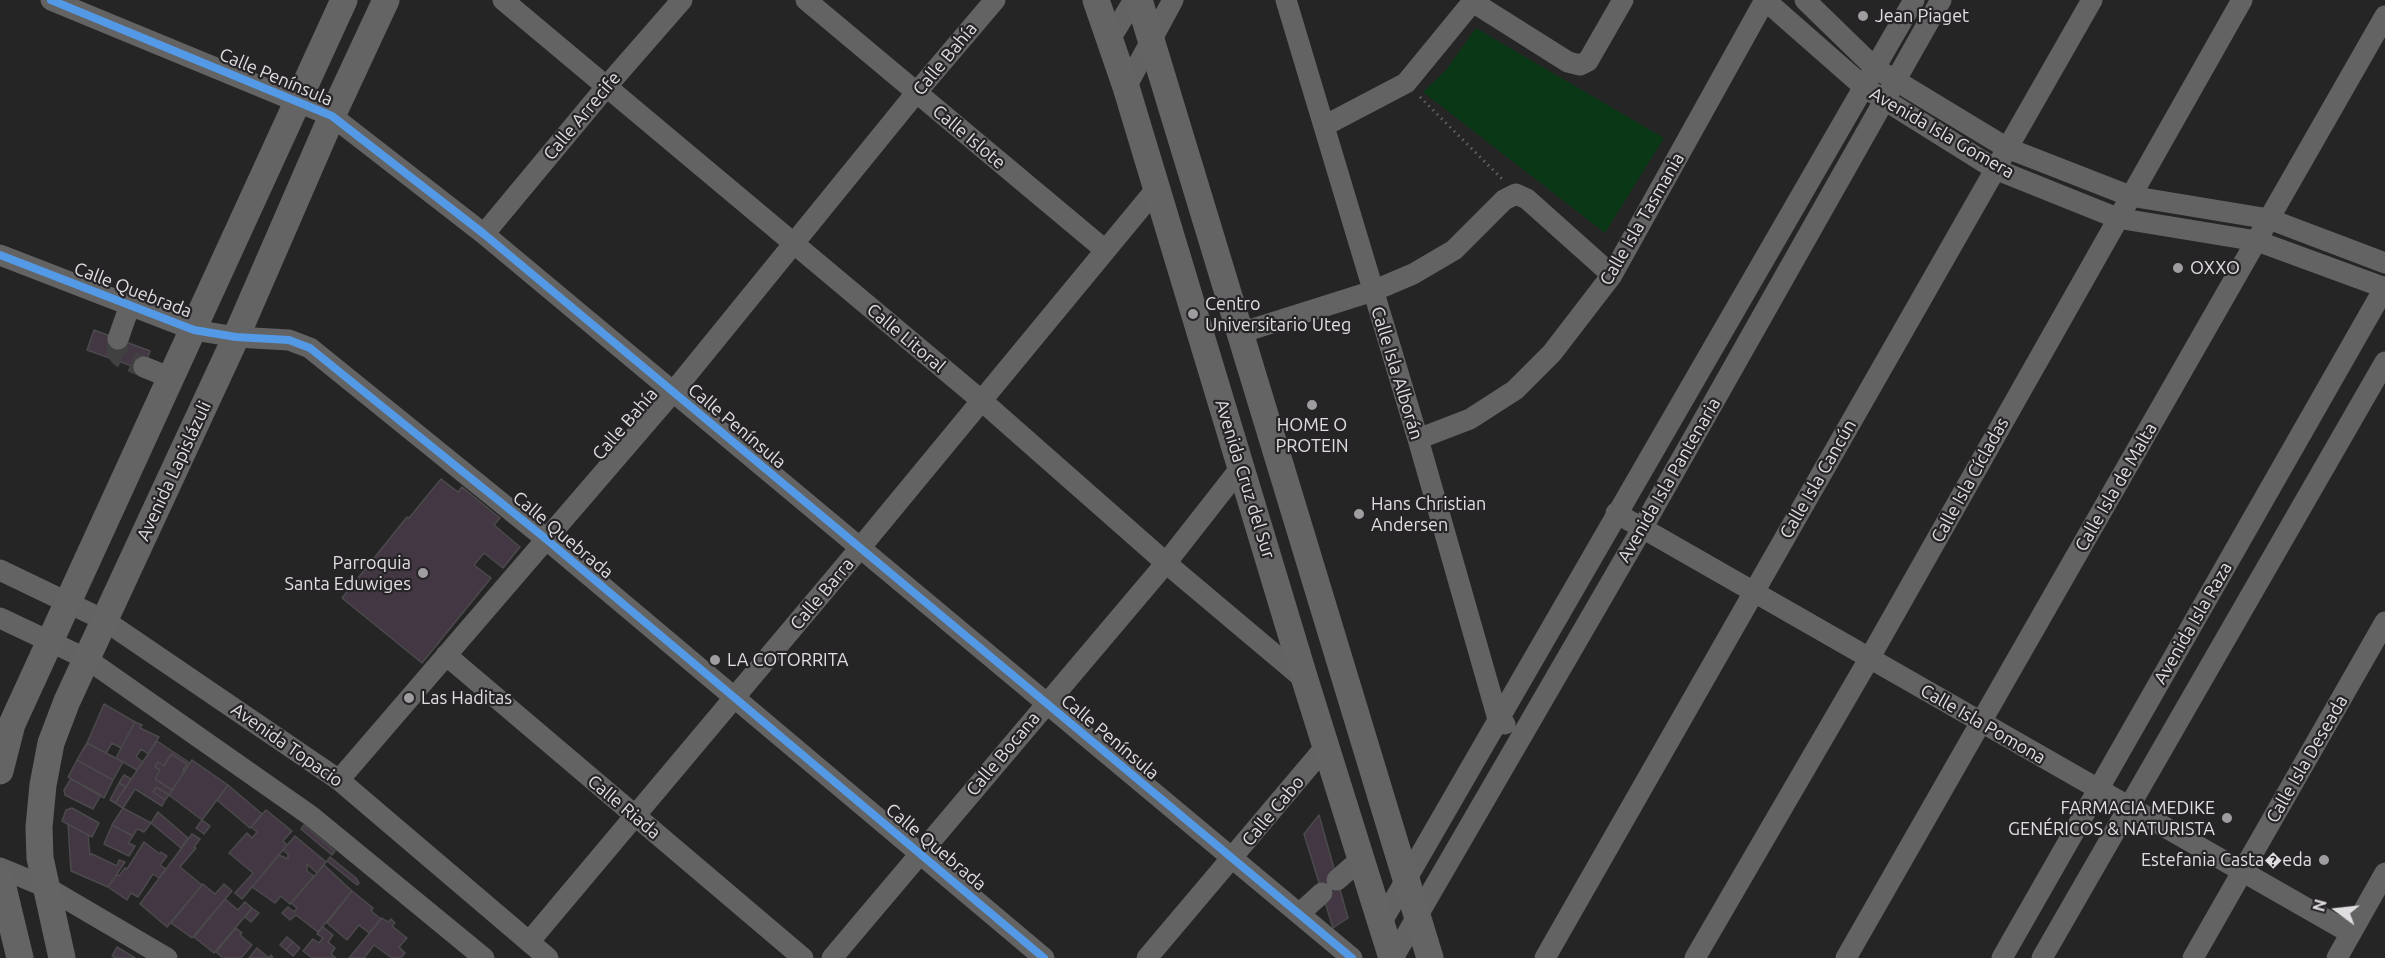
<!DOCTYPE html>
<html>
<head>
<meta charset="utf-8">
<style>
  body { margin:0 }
  #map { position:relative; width:2385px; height:958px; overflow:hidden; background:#262526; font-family:Ubuntu,sans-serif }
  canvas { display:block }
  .north { position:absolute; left:2307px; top:880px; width:60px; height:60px; -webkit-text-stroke:4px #272427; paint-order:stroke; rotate:285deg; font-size:16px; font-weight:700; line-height:24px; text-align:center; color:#e0dee0 }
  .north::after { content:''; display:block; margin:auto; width:21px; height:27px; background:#e0dee0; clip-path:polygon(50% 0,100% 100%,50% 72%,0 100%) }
</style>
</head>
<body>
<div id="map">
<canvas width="2385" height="958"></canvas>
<div class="north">N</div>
</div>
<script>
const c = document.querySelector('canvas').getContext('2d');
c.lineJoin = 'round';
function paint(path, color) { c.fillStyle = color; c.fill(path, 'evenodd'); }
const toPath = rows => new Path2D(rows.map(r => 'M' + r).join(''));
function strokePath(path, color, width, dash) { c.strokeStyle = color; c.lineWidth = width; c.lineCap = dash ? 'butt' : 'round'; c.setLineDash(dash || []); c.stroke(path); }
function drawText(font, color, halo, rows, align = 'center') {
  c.font = font + ' Ubuntu,sans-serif'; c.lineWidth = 4.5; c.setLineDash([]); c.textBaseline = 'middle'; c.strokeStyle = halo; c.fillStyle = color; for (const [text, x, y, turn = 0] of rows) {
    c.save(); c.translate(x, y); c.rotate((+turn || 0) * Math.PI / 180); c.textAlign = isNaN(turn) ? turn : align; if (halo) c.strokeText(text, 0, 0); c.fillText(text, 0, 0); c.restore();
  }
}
paint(toPath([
  [1476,28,1664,138,1605,233,1423,92,1446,70]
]), '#0a3716');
const building = toPath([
  [94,330,150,351,143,370,87,350,94,330],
  [441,479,458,492,462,487,500,518,494,525,520,547,503,568,484,553,474,565,491,578,422,663,342,598,407,517,409,518,441,479],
  [104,704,135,722,121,748,112,743,106,753,87,743,104,704],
  [135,722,142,725,140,728,159,737,148,754,141,749,136,757,143,762,137,770,116,758,135,722],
  [157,741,190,763,185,771,183,770,187,764,171,754,164,766,158,762,155,767,160,770,155,779,172,790,169,795,156,787,153,792,165,800,162,806,135,789,123,808,115,803,157,741],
  [87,743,123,762,113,780,77,760,87,743],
  [171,754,187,764,183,770,185,771,172,790,155,779,160,770,155,767,158,762,164,766,171,754],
  [77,760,113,780,104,798,68,777,77,760],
  [192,760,228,785,202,820,169,795,192,760],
  [124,775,131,779,126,787,119,783,124,775],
  [71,779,101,795,93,809,65,795,64,790,71,779],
  [119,783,126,787,115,803,110,800,119,783],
  [228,785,262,814,250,828,217,800,228,785],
  [156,787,169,795,165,800,153,792,156,787],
  [72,808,99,823,92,837,62,821,66,810,72,808],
  [123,808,151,823,144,832,137,829,133,836,112,825,123,808],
  [266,810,292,831,283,841,287,845,242,899,235,893,253,873,229,853,247,833,252,838,257,832,251,827,266,810],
  [158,812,188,838,181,848,151,823,158,812],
  [1319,815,1348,918,1333,928,1304,834,1319,815],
  [202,820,210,826,204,834,196,828,202,820],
  [68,824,88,835,90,855,92,854,117,866,119,860,125,862,108,887,71,871,68,824],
  [112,825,133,836,128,843,135,846,129,856,104,844,112,825],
  [304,825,335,851,332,855,301,829,304,825],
  [192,834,200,839,194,847,196,848,180,867,202,885,167,927,140,904,192,834],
  [295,836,326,862,317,873,307,864,307,871,314,876,290,904,281,896,275,903,252,887,279,855,288,859,288,854,283,850,295,836],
  [144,842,160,854,161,852,167,856,160,865,166,869,159,878,153,874,138,897,131,893,127,900,108,887,117,874,119,876,125,868,127,869,144,842],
  [330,857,356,878,359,883,357,885,327,861,330,857],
  [324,865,352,891,318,932,296,915,290,920,282,913,288,907,294,912,297,908,291,903,324,865],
  [203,884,215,894,224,884,232,891,192,938,171,923,203,884],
  [352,891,373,908,371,911,381,919,369,933,359,925,347,940,327,923,352,891],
  [225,899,238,910,245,902,252,908,214,953,194,937,225,899],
  [252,908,259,913,251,922,245,917,252,908],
  [382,918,388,922,391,919,395,923,392,926,407,938,399,947,405,953,401,958,392,958,374,945,364,958,349,958,382,918],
  [323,927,333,935,328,942,335,948,331,954,336,958,312,958,303,951,313,939,319,943,323,938,317,934,323,927],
  [236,928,242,933,240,935,252,945,241,958,223,958,216,952,236,928],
  [287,937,293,942,286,950,280,945,287,937],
  [293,942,300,948,293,956,286,950,293,942],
  [117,947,135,958,116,958,112,956,117,947],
  [257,948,269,958,271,955,273,958,249,958,257,948]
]);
paint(building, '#433744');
strokePath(building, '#4b4a4b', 1.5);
strokePath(toPath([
  [118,339,117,352,121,357,144,367]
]), '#424142', 21, [21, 10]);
strokePath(toPath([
  [1420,97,1502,179]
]), '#646364', 3, [1.5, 4.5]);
strokePath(toPath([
  [51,0,332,116,484,234,1352,958],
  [503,0,982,401,1166,563,1305,680],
  [806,0,1105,250],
  [1286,0,1418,439,1498,719,1505,724],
  [1765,0,1864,87,1995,169,2117,218,2257,241,2385,288],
  [1805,0,1875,68,2007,148,2130,196,2269,219,2385,263],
  [1473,2,1568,62,1580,65,1588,61,1623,0],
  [1110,39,1134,0],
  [1126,87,1173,0],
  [1324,126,1406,83,1474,0],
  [484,234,607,86,682,0],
  [0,255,194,330,236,337,289,340,310,348,546,539,1044,958],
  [1240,333,1373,291,1413,274,1454,250,1504,200,1516,194,1527,199,1612,275],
  [118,339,130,305],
  [144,367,171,378],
  [1418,439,1470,419,1515,390,1552,353,1612,275,1765,0],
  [1616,513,2350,933],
  [0,570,104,620,339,780,548,958],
  [0,618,87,659,311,816,484,958],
  [446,655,803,958],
  [339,780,673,392,916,93,995,0],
  [0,868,46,887,167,958],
  [1337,880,1361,859],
  [1299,914,1322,893],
  [1381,923,1914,0],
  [529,942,860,548,1157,188],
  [832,958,1166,563,1242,466],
  [1147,958,1327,745],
  [1393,958,1643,527,1941,0],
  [1545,958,2092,0],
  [1695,958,1869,659,2242,0],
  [1846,958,2385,16],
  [2002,958,2385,287],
  [2042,958,2385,362],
  [2193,958,2385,622],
  [2337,958,2385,873]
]), '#636363', 21);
strokePath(toPath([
  [1096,0,1126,87,1305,680,1392,958],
  [1139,0,1430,958],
  [0,771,12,724,344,0],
  [0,875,20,958],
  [62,958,40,858,39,827,43,785,51,743,67,701,236,337,332,116,386,0]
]), '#656464', 27);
strokePath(toPath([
  [51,0,332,116,484,234,1352,958],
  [0,255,194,330,236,337,289,340,310,348,546,539,1044,958]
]), '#5399e6', 8);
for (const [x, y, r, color] of [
  [1863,16,6,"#9f9d9f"],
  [2178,268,6,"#9f9d9f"],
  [1193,314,6,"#9f9d9f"],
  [1312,405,6,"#9f9d9f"],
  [1359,514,6,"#9f9d9f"],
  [423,573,6,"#9f9d9f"],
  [715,660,6,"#9f9d9f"],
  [409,698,6,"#9f9d9f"],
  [2227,818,6,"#9f9d9f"],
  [2324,860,6,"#9f9d9f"]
]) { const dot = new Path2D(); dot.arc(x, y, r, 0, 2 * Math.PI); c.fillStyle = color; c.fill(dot); strokePath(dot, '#272427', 2); }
drawText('18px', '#e0dee0', '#272427', [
  ["Jean Piaget",1875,16],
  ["OXXO",2190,268],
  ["Centro",1205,304],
  ["Universitario Uteg",1205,325],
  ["HOME O",1312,425,"center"],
  ["PROTEIN",1312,446,"center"],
  ["Hans Christian",1371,504],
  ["Andersen",1371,525],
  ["Parroquia",411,563,"right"],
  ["Santa Eduwiges",411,584,"right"],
  ["LA COTORRITA",727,660],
  ["Las Haditas",421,698],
  ["FARMACIA MEDIKE",2215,808,"right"],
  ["GENÉRICOS & NATURISTA",2215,829,"right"],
  ["Estefania Casta�eda",2312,860,"right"]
], 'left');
drawText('18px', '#e0dee0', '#272427', [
  ["Calle Bahía",945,59,-50],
  ["Calle Península",276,77,23],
  ["Calle Arrecife",582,116,-50],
  ["Avenida Isla Gomera",1942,133,30],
  ["Calle Islote",969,137,40],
  ["Calle Isla Tasmania",1642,219,-60],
  ["Calle Quebrada",133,290,21],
  ["Calle Litoral",906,338,40],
  ["Calle Isla Alborán",1397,373,73],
  ["Calle Bahía",625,424,-49],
  ["Calle Península",737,426,40],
  ["Avenida Lapislázuli",174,471,-65],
  ["Avenida Cruz del Sur",1245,479,73],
  ["Calle Isla Cancún",1818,479,-60],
  ["Avenida Isla Pantenaria",1669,480,-60],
  ["Calle Isla Cícladas",1970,480,-61],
  ["Calle Isla de Malta",2116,487,-60],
  ["Calle Quebrada",563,535,40],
  ["Calle Barra",822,594,-50],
  ["Avenida Isla Raza",2193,623,-60],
  ["Calle Isla Pomona",1983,724,30],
  ["Calle Península",1110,737,40],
  ["Avenida Topacio",287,745,35],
  ["Calle Bocana",1003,754,-50],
  ["Calle Isla Deseada",2307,759,-60],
  ["Calle Riada",624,807,40],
  ["Calle Cabo",1273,811,-50],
  ["Calle Quebrada",936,847,40]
]);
</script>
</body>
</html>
